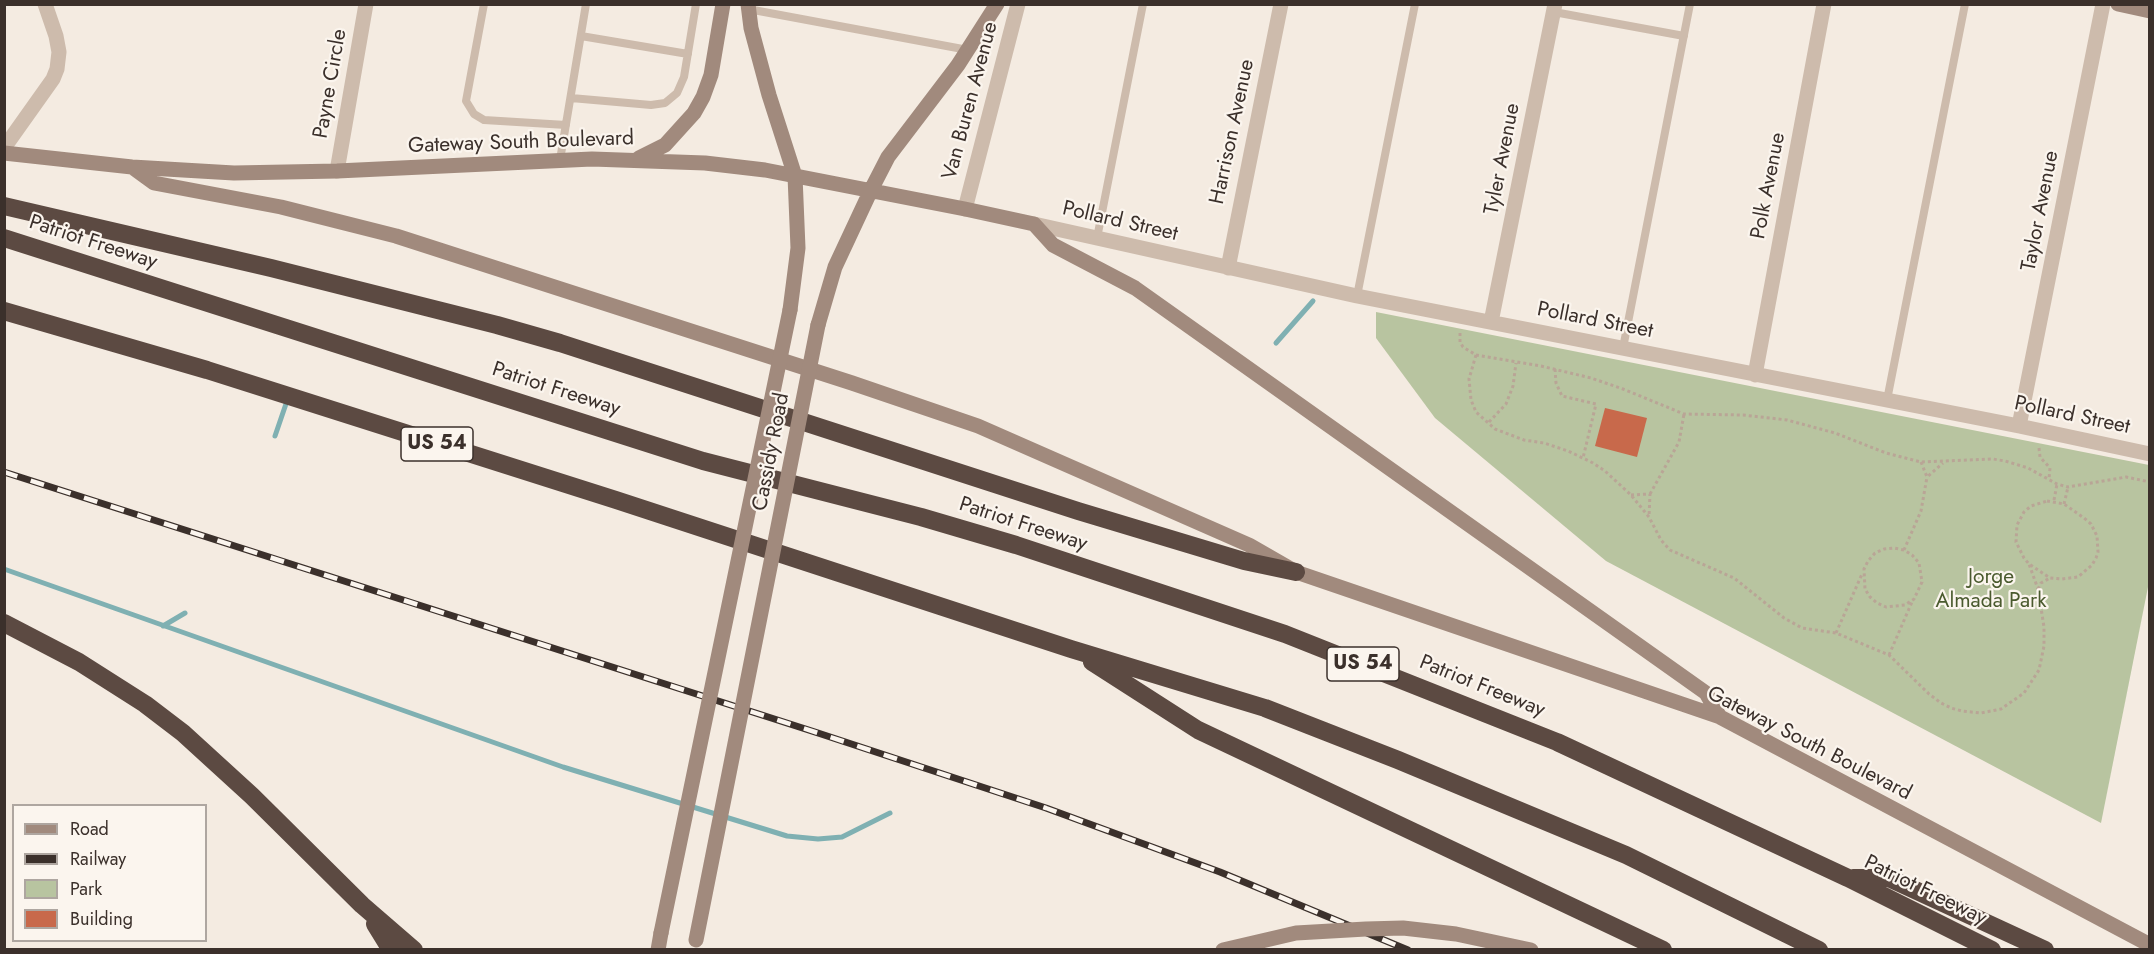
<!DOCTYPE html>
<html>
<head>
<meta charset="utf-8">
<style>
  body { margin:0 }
  #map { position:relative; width:2154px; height:954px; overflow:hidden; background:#f4ebe1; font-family:Jost,sans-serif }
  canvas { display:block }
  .frame { position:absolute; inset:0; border:6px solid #3b302b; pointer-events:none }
  .legend { position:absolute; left:12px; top:804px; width:195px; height:138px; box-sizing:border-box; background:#fbf5ee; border:2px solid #aea6a0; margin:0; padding:8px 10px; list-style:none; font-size:18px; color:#3b302b }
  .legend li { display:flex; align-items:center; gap:12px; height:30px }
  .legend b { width:30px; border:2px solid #aea6a0 }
</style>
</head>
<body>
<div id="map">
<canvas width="2154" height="954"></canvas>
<div class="frame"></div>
<ul class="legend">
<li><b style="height:8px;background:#a18a7d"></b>Road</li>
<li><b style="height:8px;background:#3b302b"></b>Railway</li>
<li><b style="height:16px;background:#b8c4a0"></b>Park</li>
<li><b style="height:16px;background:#c8694b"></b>Building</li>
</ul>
</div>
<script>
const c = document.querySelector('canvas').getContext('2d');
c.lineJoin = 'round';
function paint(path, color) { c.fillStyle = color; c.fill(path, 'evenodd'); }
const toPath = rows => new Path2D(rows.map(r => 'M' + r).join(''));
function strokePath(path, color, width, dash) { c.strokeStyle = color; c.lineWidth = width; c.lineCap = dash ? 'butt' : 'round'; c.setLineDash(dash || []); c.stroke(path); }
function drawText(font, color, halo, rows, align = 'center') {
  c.font = font + ' Jost,sans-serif'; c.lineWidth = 4.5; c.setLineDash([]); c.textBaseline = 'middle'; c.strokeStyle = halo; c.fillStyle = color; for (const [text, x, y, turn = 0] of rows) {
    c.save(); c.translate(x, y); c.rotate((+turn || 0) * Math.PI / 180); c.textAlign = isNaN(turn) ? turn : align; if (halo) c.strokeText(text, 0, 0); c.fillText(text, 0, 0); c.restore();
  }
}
paint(toPath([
  [1376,312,2149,465,2149,582,2101,823,1606,561,1435,418,1376,338]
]), '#b8c4a0');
strokePath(toPath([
  [1276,343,1313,301],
  [275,436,288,398],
  [4,569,563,767,787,836,818,839,842,837,890,813],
  [163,626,185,613]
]), '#7fb0b2', 5);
paint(toPath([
  [1605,408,1647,418,1637,457,1595,446]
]), '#c8694b');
strokePath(toPath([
  [1460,333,1460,342,1463,347,1476,355,1541,366,1591,378,1623,389,1684,414,1743,415,1787,420,1835,433,1886,453,1921,462,1993,459,2005,461,2028,468,2057,484,2068,487,2126,477,2150,482],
  [1476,355,1469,379,1471,400,1476,412,1495,429,1524,440,1544,443,1568,451,1593,463,1605,471,1631,495,1649,517,1661,540,1670,550,1734,578,1784,618,1802,628,1836,633,1889,655,1929,694,1941,703,1951,708,1962,711,1981,713,2001,709,2024,693,2039,670,2044,646,2044,627,2038,589,2029,564],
  [1555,369,1556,383,1562,396,1596,404,1583,458],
  [1489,422,1506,404,1513,386,1516,363],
  [2039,448,2040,457,2050,468,2049,479],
  [1921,462,1927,477,1943,463],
  [1650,494,1679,442,1684,414],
  [1631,495,1650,494,1649,517],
  [2054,500,2057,484],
  [2047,501,2064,504,2084,518,2091,524,2097,536,2098,552,2096,558,2092,565,2078,577,2062,579,2050,578,2029,564,2024,558,2016,542,2017,525,2024,512,2031,506,2047,501],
  [2064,504,2068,487],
  [1904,550,1894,548,1884,549,1875,553,1868,561,1864,569,1865,589,1870,597,1877,603,1886,607,1905,605,1914,599,1922,582,1919,563,1912,555,1904,550,1921,511,1927,477],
  [2038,589,2041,583,2050,578],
  [1836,633,1862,574],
  [1889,655,1912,602]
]), '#b9a596', 3, [3, 3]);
strokePath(toPath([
  [484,4,466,101,474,114,484,120,566,125],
  [748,9,968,50],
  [1554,12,1684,36],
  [581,36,688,54],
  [571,98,651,105,665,103,677,93,684,77,696,4],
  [560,160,586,4],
  [1097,238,1143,4],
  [1357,296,1415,4],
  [1623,348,1690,4],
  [1887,400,1965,4]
]), '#cdbbac', 8);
strokePath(toPath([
  [4,148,53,79,57,69,59,52,56,36,45,4],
  [337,171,366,4],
  [965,209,1018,4],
  [1034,224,1357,296,2019,426,2150,454],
  [1228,268,1281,4],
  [1491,322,1555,4],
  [1755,375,1824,4],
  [2019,426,2103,4]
]), '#cdbbac', 15);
strokePath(toPath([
  [748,4,751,28,769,95,795,176,798,248,790,310],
  [2118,4,2150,11],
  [4,153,132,167,234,173,337,171,592,159,705,163,765,170,965,209,1034,224,1053,245,1135,288,1706,693,1720,717],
  [639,158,665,145,694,113,703,97,711,75,723,4],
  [132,167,154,183,281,207,396,236,852,383,978,426,1249,545,1296,572,1720,717,2150,945],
  [818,325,835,267,871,190,888,157,958,65,997,4],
  [658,950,661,933]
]), '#a18a7d', 15);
strokePath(toPath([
  [4,206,271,268,497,325,560,343,1078,511,1244,561,1296,572],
  [4,238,703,461,921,517,1016,545,1285,634,1557,742,1848,878,1992,950],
  [4,311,207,370,616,500,1071,649,1265,708,1398,760,1626,855,1819,950],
  [4,623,79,662,145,704,183,733,252,796,362,905,414,950],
  [1092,662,1198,730,1663,950],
  [1853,878,1889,878,2045,950],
  [375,924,391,950]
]), '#5c4a42', 18);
const rail = toPath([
  [4,472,818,733,1046,808,1220,872,1408,950]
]);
strokePath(rail, '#3b302b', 7);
strokePath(rail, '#fbf5ee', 4.5, [14]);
strokePath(toPath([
  [661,933,790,310],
  [696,940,818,325],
  [1223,950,1296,933,1366,929,1403,928,1456,934,1531,950]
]), '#a18a7d', 15);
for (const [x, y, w] of [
  [437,444,72],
  [1363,664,72]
]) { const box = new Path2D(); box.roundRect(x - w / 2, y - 17, w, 34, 4.5); c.fillStyle = '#fbf5ee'; c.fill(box); strokePath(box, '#3b302b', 1.5); }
drawText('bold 20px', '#3b302b', null, [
  ["US 54",437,444],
  ["US 54",1363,664]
]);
drawText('21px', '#3b302b', '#fbf5ee', [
  ["Payne Circle",331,84,-80],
  ["Van Buren Avenue",971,101,-75],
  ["Harrison Avenue",1233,132,-78],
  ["Gateway South Boulevard",521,143,-2],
  ["Tyler Avenue",1503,159,-79],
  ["Polk Avenue",1769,186,-79],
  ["Taylor Avenue",2041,211,-79],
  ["Pollard Street",1120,222,13],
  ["Patriot Freeway",93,243,18],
  ["Pollard Street",1595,321,11],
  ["Patriot Freeway",556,390,18],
  ["Pollard Street",2072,416,12],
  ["Cassidy Road",772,452,-79],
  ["Patriot Freeway",1023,525,18],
  ["Patriot Freeway",1482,687,22],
  ["Gateway South Boulevard",1809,744,27],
  ["Patriot Freeway",1925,891,26]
]);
drawText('21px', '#4a5a2e', '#fbf5ee', [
  ["Jorge",1991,578],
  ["Almada Park",1991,602]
]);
</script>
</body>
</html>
